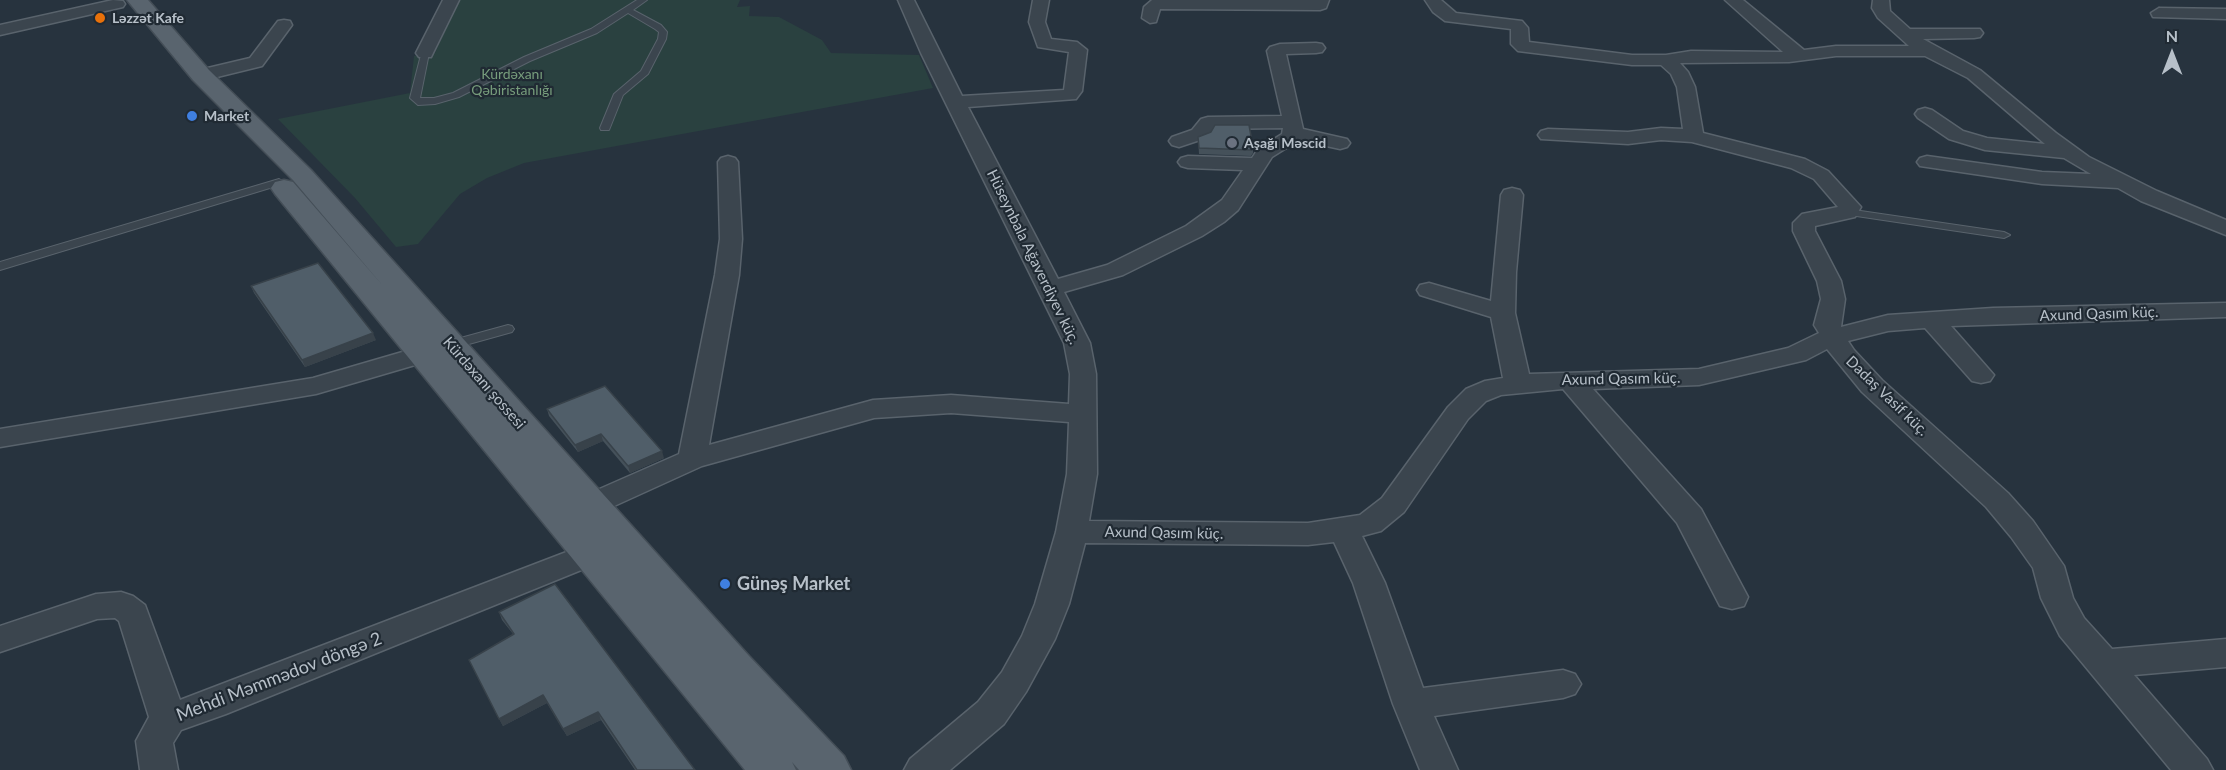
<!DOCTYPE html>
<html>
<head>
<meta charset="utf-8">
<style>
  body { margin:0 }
  #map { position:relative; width:2226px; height:770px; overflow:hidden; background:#27333e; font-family:Lato,sans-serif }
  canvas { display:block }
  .north { position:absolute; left:2142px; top:24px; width:60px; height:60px; -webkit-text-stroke:4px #202a33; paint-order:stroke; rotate:0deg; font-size:16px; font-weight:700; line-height:24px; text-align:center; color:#b7c0c9 }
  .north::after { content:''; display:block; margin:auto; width:21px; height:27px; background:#b7c0c9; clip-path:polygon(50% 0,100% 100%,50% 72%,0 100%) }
</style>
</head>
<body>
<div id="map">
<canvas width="2226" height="770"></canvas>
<div class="north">N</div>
</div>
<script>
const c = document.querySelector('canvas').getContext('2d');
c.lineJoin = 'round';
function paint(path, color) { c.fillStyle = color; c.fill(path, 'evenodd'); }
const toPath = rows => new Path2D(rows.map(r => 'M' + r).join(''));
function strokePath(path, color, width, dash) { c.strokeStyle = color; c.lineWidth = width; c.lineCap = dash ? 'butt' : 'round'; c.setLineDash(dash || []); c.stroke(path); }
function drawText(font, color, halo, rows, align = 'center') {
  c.font = font + ' Lato,sans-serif'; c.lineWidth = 4.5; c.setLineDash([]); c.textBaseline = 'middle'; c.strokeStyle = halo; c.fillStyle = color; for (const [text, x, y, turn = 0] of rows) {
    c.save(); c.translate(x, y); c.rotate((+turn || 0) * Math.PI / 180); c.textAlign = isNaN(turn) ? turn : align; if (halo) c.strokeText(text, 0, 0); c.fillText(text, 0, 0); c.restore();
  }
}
paint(toPath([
  [458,0,740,0,737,7,750,6,749,16,779,17,822,40,831,53,919,55,933,88,524,163,487,178,460,194,418,244,396,247,355,198,278,119,410,93,414,56,435,53]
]), '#2a4140');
const service = toPath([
  [637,0,647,0,633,10,661,25,667,32,666,39,648,74,623,95,609,130,601,130,600,128,614,94,641,71,658,39,659,32,655,29,628,13,597,33,530,61,459,97,435,104,418,105,410,98,422,51,429,53,420,98,434,98,453,93,524,57,591,29,637,0],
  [279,179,284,182,283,184,0,270,0,262,279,179],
  [1847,209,2004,232,2010,235,2004,238,1843,214,1843,210,1847,209],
  [508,325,512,326,514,329,512,332,451,349,445,345,446,342,508,325]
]);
const minor = toPath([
  [113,0,123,1,125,4,123,7,0,35,0,25,113,0],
  [443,0,459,0,431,57,419,57,416,53,443,0],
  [898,0,914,0,962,96,1064,90,1069,52,1038,47,1029,22,1033,0,1049,0,1045,22,1051,39,1077,42,1087,50,1082,91,1076,99,968,107,1058,279,1107,265,1186,226,1222,200,1243,170,1188,168,1181,166,1178,162,1181,158,1188,156,1252,158,1258,149,1282,134,1283,128,1214,129,1206,138,1179,147,1172,145,1169,141,1172,137,1192,130,1201,119,1208,117,1282,116,1267,51,1270,47,1280,44,1316,43,1322,44,1325,48,1322,52,1316,53,1286,54,1303,129,1347,139,1350,143,1347,147,1340,149,1299,140,1272,157,1238,210,1224,222,1202,236,1123,275,1064,292,1090,343,1096,374,1097,474,1089,521,1308,523,1360,515,1382,498,1448,407,1466,389,1485,381,1503,378,1491,317,1420,295,1417,290,1420,285,1429,283,1491,301,1501,195,1504,190,1512,188,1520,190,1523,195,1516,272,1515,313,1529,374,1699,369,1788,348,1819,333,1814,325,1821,299,1817,281,1793,231,1793,223,1802,214,1838,207,1814,179,1791,168,1692,142,1661,140,1628,144,1541,139,1538,135,1541,131,1548,129,1628,132,1661,128,1683,129,1677,87,1671,74,1661,65,1632,65,1518,51,1511,44,1511,29,1445,21,1433,12,1425,0,1441,0,1456,13,1522,21,1528,28,1529,42,1632,55,1666,55,1691,51,1783,52,1725,0,1743,0,1804,50,1836,46,1909,46,1878,18,1872,8,1873,0,1889,0,1890,11,1910,29,1980,29,1983,33,1980,37,1974,38,1923,39,1980,70,2056,133,2089,157,2157,191,2226,220,2226,235,2141,201,2118,188,2042,184,1920,166,1917,162,1920,158,1927,156,2042,172,2091,174,2064,158,1985,150,1949,139,1918,118,1915,114,1918,110,1925,108,1932,110,1963,131,1987,138,2045,144,1968,78,1925,56,1836,56,1789,62,1680,63,1688,72,1695,87,1703,133,1805,159,1828,171,1861,207,1855,217,1815,226,1815,231,1841,281,1845,299,1841,327,1888,315,1993,308,2226,303,2226,317,1951,326,1994,375,1990,381,1981,383,1972,381,1925,328,1888,331,1848,341,1854,350,1882,380,2008,493,2033,521,2064,566,2073,598,2084,618,2112,649,2226,639,2226,667,2134,675,2207,759,2213,770,2171,770,2060,636,2041,598,2033,568,2011,537,1986,507,1862,392,1827,349,1806,360,1699,385,1593,389,1701,509,1748,597,1744,606,1732,609,1720,606,1677,523,1563,389,1501,395,1486,401,1468,419,1404,512,1381,531,1362,536,1385,583,1423,688,1563,670,1575,674,1581,684,1575,694,1563,698,1434,716,1458,770,1420,770,1393,704,1353,583,1334,542,1308,545,1085,543,1069,604,1055,639,1026,692,1004,724,950,770,904,770,910,759,978,702,1002,672,1022,636,1035,604,1056,532,1067,474,1069,422,951,413,874,418,702,466,601,512,590,516,579,512,575,505,579,498,679,454,715,275,720,239,718,162,721,158,728,156,735,158,738,162,742,239,739,275,709,445,873,400,951,395,1069,404,1070,374,1064,343,921,53,898,0],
  [1152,0,1329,0,1326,8,1320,10,1160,9,1156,22,1150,23,1142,18,1144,7,1152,0],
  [2159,8,2226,9,2226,19,2153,17,2151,13,2159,8],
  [284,20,290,21,292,25,262,66,201,81,195,79,192,75,195,71,250,58,278,21,284,20],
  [423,346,432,348,436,354,432,360,316,394,0,447,0,429,313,378,423,346],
  [590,543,601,546,606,554,601,562,226,714,181,730,173,743,178,770,140,770,136,741,149,717,119,621,115,618,97,619,0,652,0,626,96,594,121,592,133,596,145,605,180,700,590,543]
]);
const primary = toPath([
  [127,0,148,0,209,70,311,170,749,656,844,756,851,770,799,770,792,762,796,770,745,770,275,194,271,188,275,182,284,180,293,182,383,286,293,180,193,80,127,0]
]);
strokePath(service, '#59636c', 2);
strokePath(minor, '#59636c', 3);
strokePath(primary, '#444e57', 3);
paint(service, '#3b454e');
paint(minor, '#3b454e');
paint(primary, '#59646e');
paint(toPath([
  [1198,137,1253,147,1253,153,1251,156,1199,154],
  [251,286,376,340,305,367,254,293],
  [547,409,664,458,630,473,603,441,578,452,549,416],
  [499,612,695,770,635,770,601,720,567,736,547,703,503,726,469,660,513,634,502,620]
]), '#45515a');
paint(toPath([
  [373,333,376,340,305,367,302,360],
  [601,434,603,441,578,452,575,445],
  [662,451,664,458,630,473,628,466],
  [543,695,547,703,503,726,499,719],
  [598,712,601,720,567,736,563,729]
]), '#38424a');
const building = toPath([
  [1215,125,1249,125,1253,147,1251,150,1199,148,1198,137,1211,132,1215,125],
  [318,263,373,333,302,360,251,286,318,263],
  [605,386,662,451,628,466,601,434,575,445,547,409,605,386],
  [555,584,695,770,637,770,598,712,563,729,543,695,499,719,469,660,514,634,499,612,555,584]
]);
paint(building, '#505e69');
strokePath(building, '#38424a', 1.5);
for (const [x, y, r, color] of [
  [100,18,6,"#e8710a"],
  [192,116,6,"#3f7fe0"],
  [1232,143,6,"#6b7280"],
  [725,584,6,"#3f7fe0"]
]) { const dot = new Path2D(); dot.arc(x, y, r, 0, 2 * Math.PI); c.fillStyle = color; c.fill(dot); strokePath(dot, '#202a33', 2); }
drawText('bold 14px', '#b7c0c9', '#202a33', [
  ["Ləzzət Kafe",112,18],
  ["Market",204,116],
  ["Aşağı Məscid",1244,143]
], 'left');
drawText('14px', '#779d7c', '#202a33', [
  ["Kürdəxanı",512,74],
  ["Qəbiristanlığı",512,90]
]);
drawText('15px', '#b7c0c9', '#202a33', [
  ["Hüseynbala Ağaverdiyev küç.",1033,257,64],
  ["Axund Qasım küç.",2099,314,-2],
  ["Axund Qasım küç.",1621,379,-1],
  ["Kürdəxanı şossesi",484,383,49],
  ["Dadaş Vasif küç.",1887,396,44],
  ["Axund Qasım küç.",1164,533,1]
]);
drawText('bold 18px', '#b7c0c9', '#202a33', [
  ["Günəş Market",737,584]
], 'left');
drawText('18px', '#b7c0c9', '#202a33', [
  ["Mehdi Məmmədov döngə 2",279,677,-21]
]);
</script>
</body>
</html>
